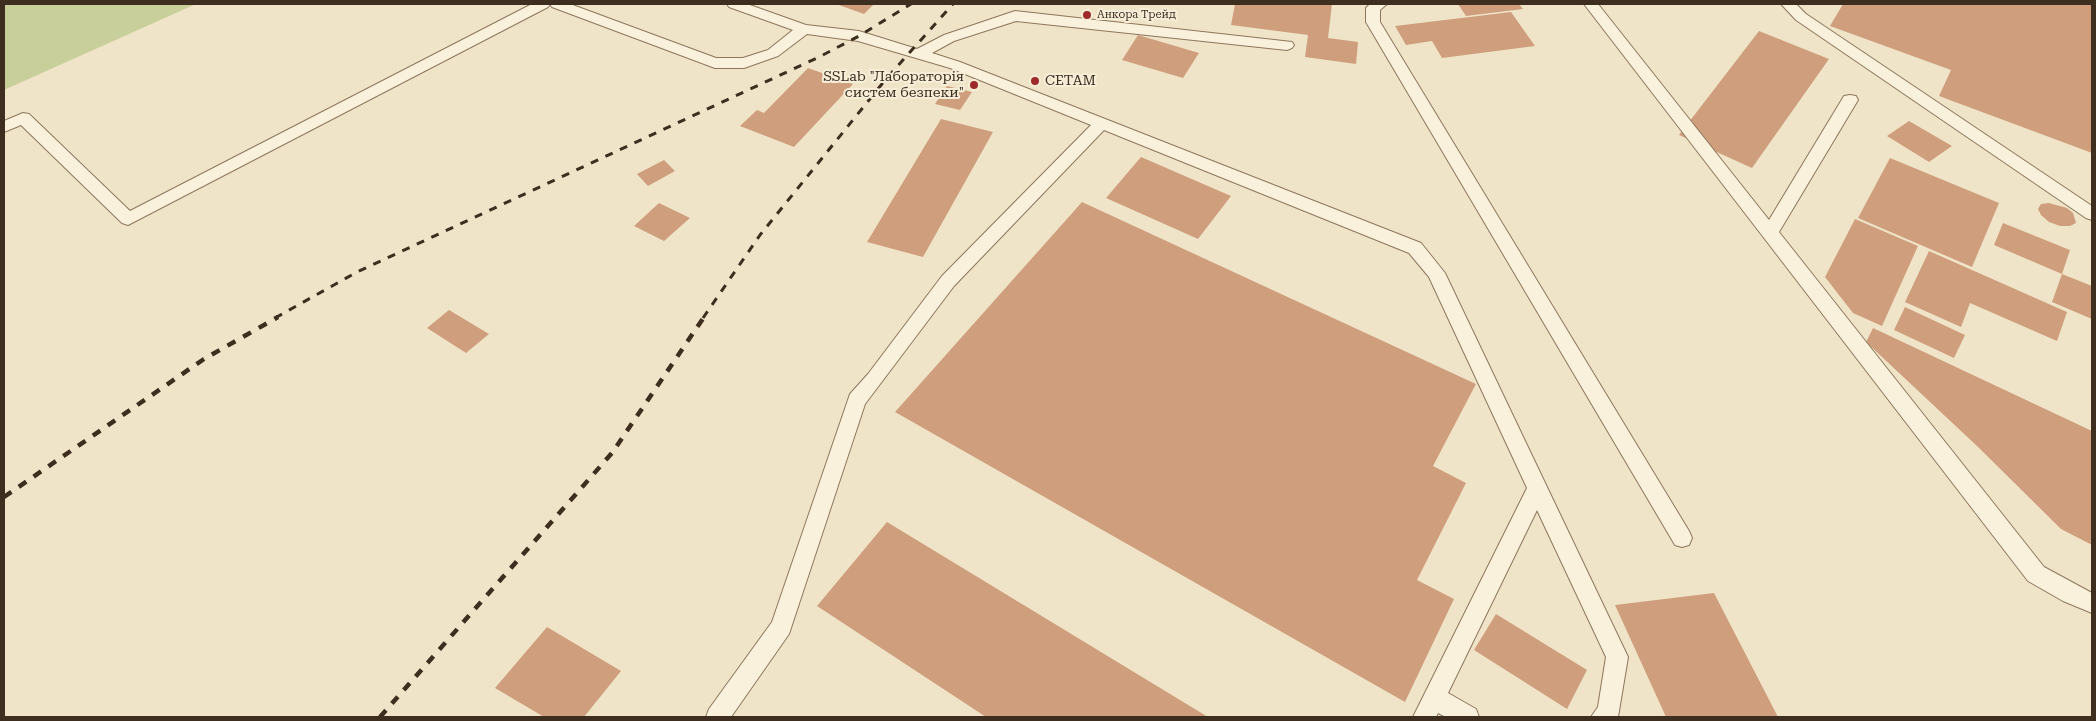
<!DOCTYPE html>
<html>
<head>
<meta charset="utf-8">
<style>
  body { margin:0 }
  #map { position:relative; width:2096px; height:721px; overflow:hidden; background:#f0e4c8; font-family:"Roboto Serif",serif }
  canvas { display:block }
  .frame { position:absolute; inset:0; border:5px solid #3d2e20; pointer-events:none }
</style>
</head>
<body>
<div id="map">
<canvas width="2096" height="721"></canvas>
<div class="frame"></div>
</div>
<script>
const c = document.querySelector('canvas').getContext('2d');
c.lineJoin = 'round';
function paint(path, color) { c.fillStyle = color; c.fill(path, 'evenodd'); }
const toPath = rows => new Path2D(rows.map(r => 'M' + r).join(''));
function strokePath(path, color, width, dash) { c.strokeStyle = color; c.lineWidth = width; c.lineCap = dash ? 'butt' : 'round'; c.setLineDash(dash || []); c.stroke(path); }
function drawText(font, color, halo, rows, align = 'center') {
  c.font = font + ' "Roboto Serif",serif'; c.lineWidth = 4; c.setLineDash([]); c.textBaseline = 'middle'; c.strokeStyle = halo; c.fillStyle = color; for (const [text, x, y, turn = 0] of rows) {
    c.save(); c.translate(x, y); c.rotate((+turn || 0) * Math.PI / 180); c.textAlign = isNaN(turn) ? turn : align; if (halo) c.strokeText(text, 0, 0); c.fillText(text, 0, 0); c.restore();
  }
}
paint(toPath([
  [4,4,196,4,4,90]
]), '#c9cf9b');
paint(toPath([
  [836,4,874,4,864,14],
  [1235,4,1332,4,1328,38,1358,42,1356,64,1305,57,1308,35,1231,25],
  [1458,4,1519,4,1523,9,1466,16],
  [1843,4,2092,4,2092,153,1939,96,1951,70,1830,26],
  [1511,12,1535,46,1442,58,1432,41,1406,45,1395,26],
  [1759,31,1829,59,1752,168,1679,135],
  [1138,35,1199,53,1183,78,1122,60],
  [808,68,853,84,794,147,740,126,757,110,764,113],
  [947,86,972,92,960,110,935,104],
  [941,119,993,132,923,257,867,242],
  [1909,121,1952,146,1929,162,1887,136],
  [1141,157,1231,196,1198,239,1106,198],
  [1890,158,1999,203,1972,267,1858,218],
  [664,160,675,171,648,186,637,174],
  [1082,202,1476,384,1433,466,1466,483,1417,580,1454,599,1405,702,895,412],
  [659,203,690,218,664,241,634,226],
  [2049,203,2067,208,2073,213,2076,223,2070,226,2060,226,2049,222,2041,215,2038,209,2041,204],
  [1855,219,1918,246,1882,326,1853,313,1825,277],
  [2003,223,2070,250,2062,274,2092,286,2092,319,2052,302,2062,274,1994,245],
  [1929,251,2067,312,2057,341,1970,303,1961,327,1905,302],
  [1905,307,1965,335,1954,358,1894,330],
  [449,310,489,334,466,353,427,328],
  [1873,328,2092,431,2092,545,2061,529,1977,446,1866,342],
  [887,522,1208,717,986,717,817,606],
  [1714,593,1778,717,1666,717,1615,605],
  [1496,614,1587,670,1567,709,1474,650],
  [547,627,621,671,584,717,544,717,495,688]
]), '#cf9f7d');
const service = toPath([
  [532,4,570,4,716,58,743,58,768,50,793,30,729,7,727,4,747,4,806,25,859,31,917,49,944,35,1015,11,1292,42,1294,45,1292,48,1287,50,1016,21,954,41,932,53,960,62,1421,243,1445,273,1628,657,1618,717,1591,717,1598,707,1606,657,1537,510,1448,693,1476,709,1479,717,1446,717,1438,713,1436,717,1413,717,1527,488,1429,277,1409,253,1104,130,954,286,865,404,789,634,731,717,706,717,709,709,772,622,850,394,868,374,942,276,1091,125,950,68,858,41,807,34,778,56,744,68,715,68,552,7,550,4,548,7,128,225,122,223,21,125,4,132,4,121,23,113,29,114,130,211,532,4],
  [1370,4,1387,4,1380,10,1380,22,1689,531,1692,538,1689,545,1682,547,1675,545,1366,22,1366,8,1370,4],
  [1584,4,1598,4,1769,220,1844,96,1850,95,1856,96,1858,100,1779,232,2044,567,2092,593,2092,613,2063,601,2028,581,1584,4],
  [1781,4,1796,4,1806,14,2092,206,2092,220,2086,218,1796,20,1781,4]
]);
strokePath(service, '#8d765c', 2);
paint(service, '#faf1dc');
strokePath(toPath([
  [275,318,357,272,819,57,859,36,911,4],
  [703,318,760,235,886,79,953,4]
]), '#3d2e20', 3, [8, 8]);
strokePath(toPath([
  [4,497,204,359,278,317],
  [380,717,612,453,704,317]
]), '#3d2e20', 4.5, [9, 9]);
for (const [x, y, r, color] of [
  [1087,15,5,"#9e2a2b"],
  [1035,81,5,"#9e2a2b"],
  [974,85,5,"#9e2a2b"]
]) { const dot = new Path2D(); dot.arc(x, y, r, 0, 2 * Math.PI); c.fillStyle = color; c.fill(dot); strokePath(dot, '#f7eed8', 2); }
drawText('11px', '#3d2e20', '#f7eed8', [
  ["Анкора Трейд",1097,15]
], 'left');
drawText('14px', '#3d2e20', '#f7eed8', [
  ["SSLab \"Лабораторія",964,77],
  ["систем безпеки\"",964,93],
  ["СЕТАМ",1045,81,"left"]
], 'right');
</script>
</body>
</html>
